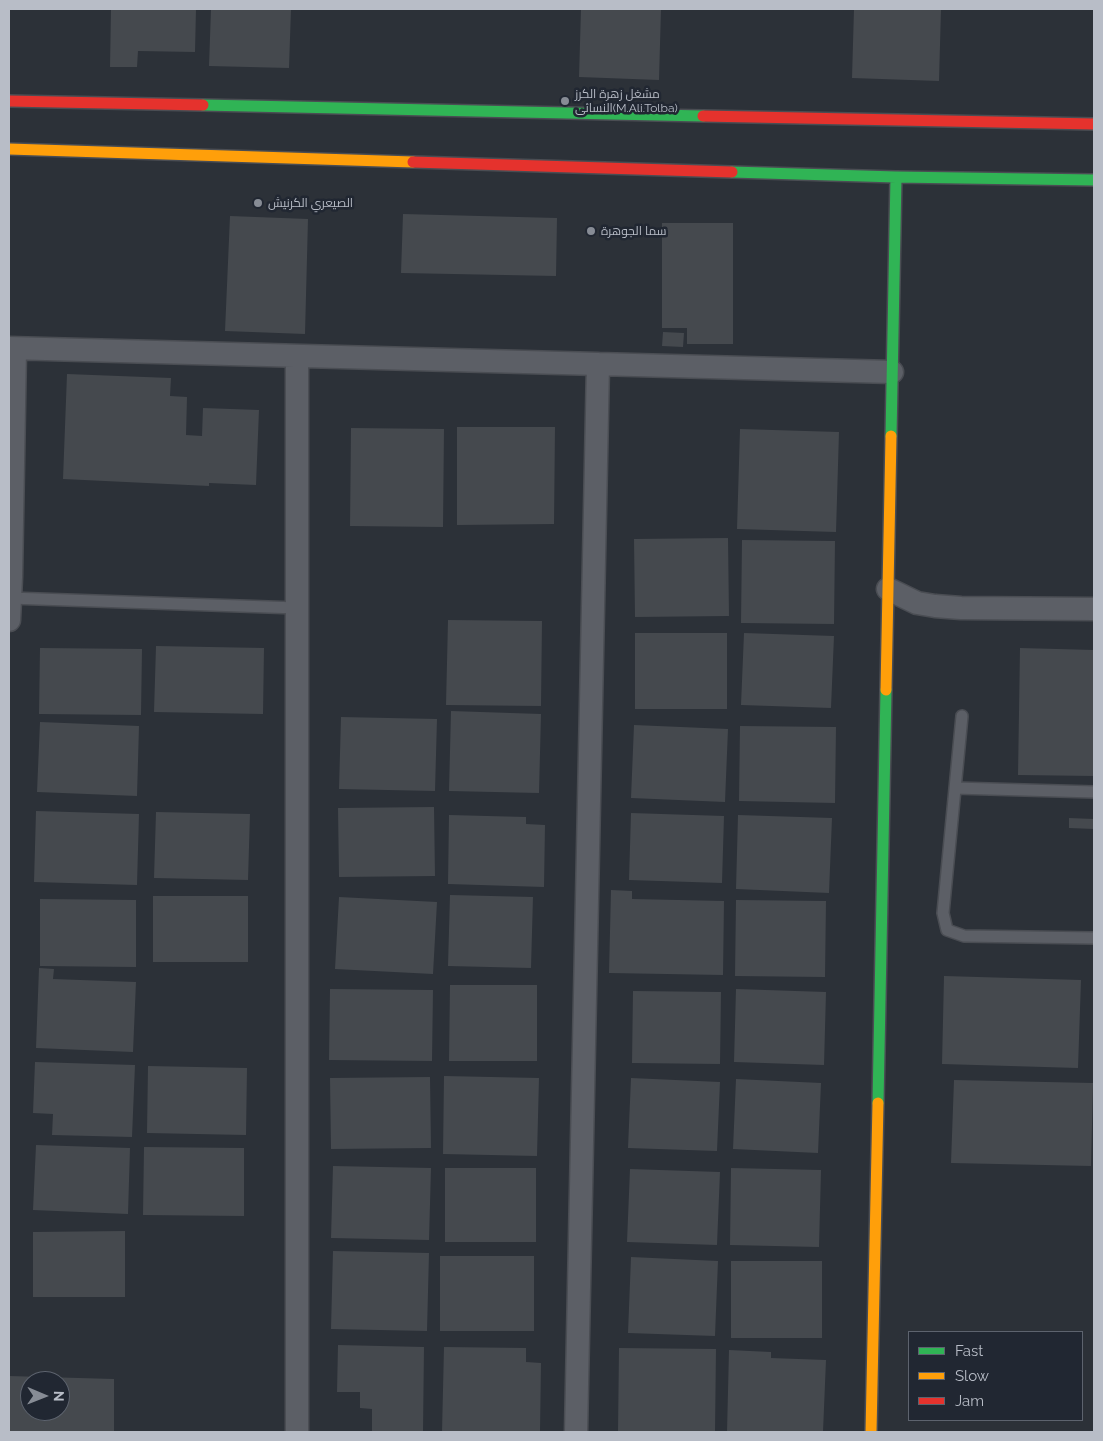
<!DOCTYPE html>
<html>
<head>
<meta charset="utf-8">
<style>
  body { margin:0 }
  #map { position:relative; width:1103px; height:1441px; overflow:hidden; background:#2c3138; font-family:Raleway,sans-serif }
  canvas { display:block }
  .frame { position:absolute; inset:0; border:10px solid #b8bdc7; pointer-events:none }
  .legend { position:absolute; left:908px; top:1331px; width:175px; height:90px; box-sizing:border-box; background:#212732; border:1px solid #5d636e; margin:0; padding:6px 9px; list-style:none; font-size:15px; color:#b8bdc7 }
  .legend li { display:flex; align-items:center; gap:10px; height:25px }
  .legend b { width:25px; border:1px solid #5d636e }
  .north { position:absolute; left:20px; top:1371px; width:50px; height:50px; box-sizing:border-box; background:#212732; border:1px solid #5d636e; border-radius:50%; rotate:91deg; font-size:14px; font-weight:700; line-height:20px; text-align:center; color:#b8bdc7 }
  .north::after { content:''; display:block; margin:auto; width:18px; height:22px; background:#878c95; clip-path:polygon(50% 0,100% 100%,50% 72%,0 100%) }
</style>
</head>
<body>
<div id="map">
<canvas width="1103" height="1441"></canvas>
<div class="frame"></div>
<ul class="legend">
<li><b style="height:6px;background:#30b455"></b>Fast</li>
<li><b style="height:6px;background:#ff9f0a"></b>Slow</li>
<li><b style="height:6px;background:#e5322d"></b>Jam</li>
</ul>
<div class="north">N</div>
</div>
<script>
const c = document.querySelector('canvas').getContext('2d');
c.lineJoin = 'round';
function paint(path, color) { c.fillStyle = color; c.fill(path, 'evenodd'); }
const toPath = rows => new Path2D(rows.map(r => 'M' + r).join(''));
function strokePath(path, color, width, dash) { c.strokeStyle = color; c.lineWidth = width; c.lineCap = dash ? 'butt' : 'round'; c.setLineDash(dash || []); c.stroke(path); }
function drawText(font, color, halo, rows, align = 'center') {
  c.font = font + ' Raleway,Cairo,sans-serif'; c.lineWidth = 5; c.setLineDash([]); c.textBaseline = 'middle'; c.strokeStyle = halo; c.fillStyle = color; for (const [text, x, y, turn = 0] of rows) {
    c.save(); c.translate(x, y); c.rotate((+turn || 0) * Math.PI / 180); c.textAlign = isNaN(turn) ? turn : align; if (halo) c.strokeText(text, 0, 0); c.fillText(text, 0, 0); c.restore();
  }
}
paint(toPath([
  [111,9,196,9,195,52,138,51,137,67,110,67],
  [211,9,291,9,289,68,209,66],
  [581,9,661,9,659,80,579,77],
  [854,9,941,9,939,81,852,78],
  [403,214,557,218,556,276,401,273],
  [230,216,308,219,305,334,225,331],
  [662,223,733,223,733,344,687,344,687,328,662,328],
  [663,332,684,333,683,347,662,346],
  [67,374,171,378,170,396,187,397,186,435,202,436,203,408,259,410,256,485,209,483,209,486,63,479],
  [457,427,555,427,554,524,457,525],
  [351,428,444,429,443,527,350,526],
  [740,429,839,432,836,532,737,529],
  [728,538,729,616,635,617,634,539],
  [742,540,835,541,834,624,741,623],
  [448,620,542,621,541,706,446,705],
  [635,633,727,633,727,709,635,709],
  [744,633,834,636,831,708,741,705],
  [156,646,264,648,263,714,154,712],
  [40,648,142,649,141,715,39,714],
  [1020,648,1094,650,1094,776,1018,775],
  [451,711,541,714,539,793,449,791],
  [341,717,437,719,435,791,339,789],
  [40,722,139,726,137,796,37,792],
  [634,725,728,729,725,802,631,798],
  [740,726,836,727,835,803,739,801],
  [434,807,435,876,339,877,338,808],
  [36,811,139,814,137,885,34,882],
  [156,812,250,814,248,880,154,878],
  [631,813,724,816,722,883,629,880],
  [449,815,526,817,526,824,545,825,544,887,448,884],
  [738,815,832,818,829,893,736,889],
  [1069,818,1094,819,1094,829,1069,828],
  [611,890,632,891,632,899,724,901,723,975,609,973],
  [450,895,533,897,531,968,448,966],
  [153,896,248,896,248,962,153,962],
  [339,897,437,902,433,974,335,969],
  [40,899,136,900,136,967,40,966],
  [736,900,826,901,825,977,735,976],
  [39,968,54,969,53,979,136,982,133,1052,36,1048],
  [944,976,1081,980,1078,1068,942,1064],
  [450,985,537,985,537,1061,449,1061],
  [330,989,433,990,432,1061,329,1060],
  [736,989,826,992,824,1065,734,1062],
  [633,991,721,992,720,1064,632,1063],
  [35,1062,135,1065,132,1137,52,1135,53,1114,33,1113],
  [148,1066,247,1068,246,1135,147,1133],
  [444,1076,539,1078,537,1156,443,1154],
  [430,1077,431,1148,331,1149,330,1078],
  [631,1078,720,1082,717,1151,628,1148],
  [736,1079,821,1083,818,1153,733,1149],
  [954,1080,1093,1083,1091,1166,951,1163],
  [36,1145,130,1148,128,1214,33,1210],
  [144,1147,244,1148,244,1216,143,1215],
  [333,1166,431,1168,429,1240,331,1238],
  [445,1168,536,1168,536,1242,445,1242],
  [731,1168,821,1170,819,1247,730,1245],
  [630,1169,720,1172,717,1245,627,1242],
  [125,1231,125,1297,33,1297,33,1232],
  [333,1251,429,1253,427,1331,331,1329],
  [440,1256,534,1256,534,1331,440,1331],
  [631,1257,718,1261,715,1336,628,1333],
  [731,1261,822,1261,822,1338,731,1338],
  [338,1345,424,1347,423,1432,372,1432,372,1409,360,1408,360,1392,337,1392],
  [444,1347,526,1348,526,1362,541,1363,540,1432,442,1432],
  [619,1348,716,1349,715,1432,618,1432],
  [729,1350,771,1352,771,1358,826,1360,823,1432,727,1432],
  [9,1376,114,1379,114,1432,9,1432],
  [30,1381,60,1381,60,1411,30,1411]
]), '#45494e');
const lane = toPath([
  [10,598,297,608],
  [962,716,943,913,947,930,964,936,1094,938],
  [955,788,1094,792]
]);
const street = toPath([
  [9,348,892,372],
  [297,356,297,1432],
  [888,589,917,603,935,606,961,608,1094,609],
  [9,620,11,577,15,349],
  [576,1432,598,364]
]);
const fast = toPath([
  [203,105,703,116],
  [732,172,896,177,1094,180],
  [891,436,896,177],
  [878,1103,886,690]
]);
const slow = toPath([
  [9,149,413,162],
  [886,690,891,436],
  [871,1432,878,1103]
]);
const jam = toPath([
  [9,101,203,105],
  [703,116,1094,124],
  [413,162,732,172]
]);
strokePath(lane, '#4a4d53', 14);
strokePath(street, '#4a4d53', 25);
strokePath(fast, '#4a4d53', 14);
strokePath(slow, '#4a4d53', 14);
strokePath(jam, '#4a4d53', 14);
strokePath(lane, '#5c5f66', 11);
strokePath(street, '#5c5f66', 22);
strokePath(fast, '#30b455', 11);
strokePath(slow, '#ff9f0a', 11);
strokePath(jam, '#e5322d', 11);
for (const [x, y, r, color] of [
  [565,101,5,"#878c95"],
  [258,203,5,"#878c95"],
  [591,231,5,"#878c95"]
]) { const dot = new Path2D(); dot.arc(x, y, r, 0, 2 * Math.PI); c.fillStyle = color; c.fill(dot); strokePath(dot, '#212732', 2); }
drawText('12px', '#b8bdc7', '#212732', [
  ["مشغل زهرة الكرز",575,94],
  ["النسائى(M.Ali.Tolba)",575,108],
  ["الصيعري الكرنيش",268,203],
  ["سما الجوهرة",601,231]
], 'left');
</script>
</body>
</html>
